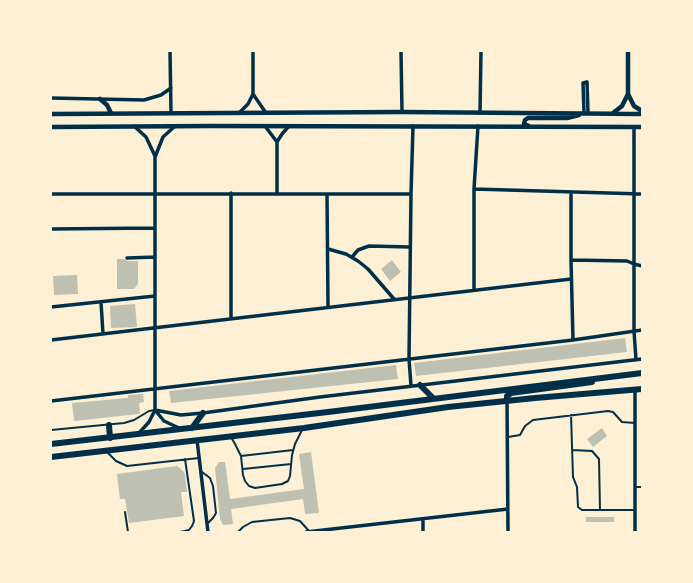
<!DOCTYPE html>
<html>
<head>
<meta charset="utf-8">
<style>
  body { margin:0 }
  #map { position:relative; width:693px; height:583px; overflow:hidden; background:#fdf0d5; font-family:"Titillium Web",sans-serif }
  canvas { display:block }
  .frame { position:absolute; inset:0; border:52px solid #fdf0d5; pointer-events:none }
</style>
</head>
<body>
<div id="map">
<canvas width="693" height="583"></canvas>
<div class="frame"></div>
</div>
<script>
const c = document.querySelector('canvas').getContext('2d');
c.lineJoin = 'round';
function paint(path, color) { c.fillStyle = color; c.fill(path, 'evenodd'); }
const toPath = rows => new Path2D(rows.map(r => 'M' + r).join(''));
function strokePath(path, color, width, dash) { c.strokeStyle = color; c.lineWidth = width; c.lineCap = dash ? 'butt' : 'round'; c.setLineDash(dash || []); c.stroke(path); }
paint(toPath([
  [117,259,124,259,127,261,138,261,138,284,134,289,117,289],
  [392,260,401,272,390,281,381,269],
  [77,275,78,294,54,295,53,276],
  [135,304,137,327,111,328,110,306],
  [625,338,627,352,416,376,414,363],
  [396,365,398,379,171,403,169,391],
  [143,394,144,402,139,403,140,413,139,414,74,421,72,403,128,398,128,395],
  [602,428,607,436,593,447,587,439],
  [311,452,319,513,305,514,303,499,231,509,233,524,223,525,220,519,215,468,219,462,225,462,230,499,304,489,299,454],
  [177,466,184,472,185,475,187,492,181,492,184,516,129,523,125,499,120,499,117,474],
  [586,517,614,517,614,522,586,522]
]), '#bec0b2');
strokePath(toPath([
  [571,415,573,477,577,487,578,507,582,510,635,510],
  [51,430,124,423,134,420,149,411,155,410],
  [231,437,235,444,241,456,243,475,245,481,249,486,255,488,282,484,288,481,290,476,292,455,295,444,302,430],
  [508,437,520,435,525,426,533,420,608,411,613,412,622,422,635,423],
  [572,450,592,451,599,459,600,510],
  [107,452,116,461,127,466,199,458],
  [241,456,293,450],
  [243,469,291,464],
  [202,472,210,478,213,486,216,513,213,518,208,523],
  [635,487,642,487],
  [125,512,128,532],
  [180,532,189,530,192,526,194,521,185,459],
  [238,532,243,527,252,522,290,518,300,521,309,531]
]), '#003049', 2);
strokePath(toPath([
  [170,51,171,113],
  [401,51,402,112],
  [253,94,266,113],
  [51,98,144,100,161,95,171,88],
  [240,112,248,104,253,94,253,51],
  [480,113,481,51],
  [584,113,583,83,587,82,588,113],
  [134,126,146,137,155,156],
  [265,126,277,142],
  [634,127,634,331,636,360],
  [474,189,642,194],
  [571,192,571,260,573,340],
  [231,193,231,318],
  [51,194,411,194],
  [277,194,277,142,282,134,289,126],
  [327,194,328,306],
  [51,229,155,228],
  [328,249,346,254,358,261,368,269,394,299],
  [352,257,358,250,369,246,410,247],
  [127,258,155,257],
  [571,260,627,261,634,264,642,266],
  [474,290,474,189,478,126],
  [101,302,103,334],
  [51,307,155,296],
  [51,340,571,279],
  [411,386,409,359,411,194,413,126],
  [51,401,573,340,642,330],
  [507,401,508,532],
  [155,410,181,415,203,413,320,397,642,359],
  [155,410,164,421,179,428],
  [139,433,149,422,155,410,155,157,163,137,174,127],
  [197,440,208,532],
  [306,532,508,509],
  [423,532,423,519],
  [635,532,635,390]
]), '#003049', 3.5);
strokePath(toPath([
  [628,94,634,106,642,111],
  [100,99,107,105,111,113],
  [613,113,622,106,628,94,628,51],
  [51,114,402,112,642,114],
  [529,126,524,124,525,120,528,118,567,118,579,115],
  [51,127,211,126,642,127]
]), '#003049', 4.5);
strokePath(toPath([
  [420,385,433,398],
  [507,401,507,396,511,393,592,382],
  [109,425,110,438],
  [192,428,203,413],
  [51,444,328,412,642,373],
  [51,457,304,428,448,407,535,398,642,389]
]), '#003049', 6);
</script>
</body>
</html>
